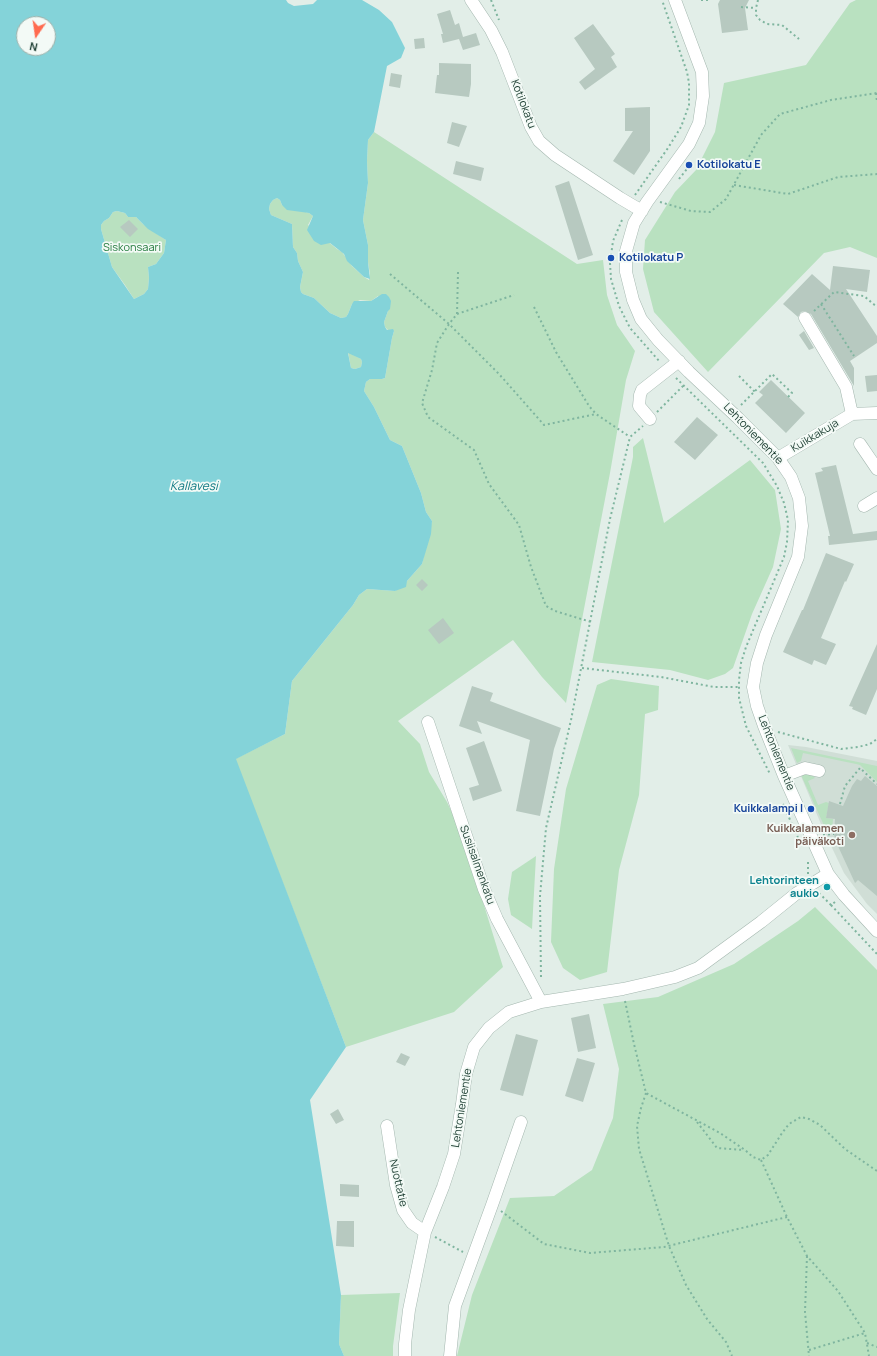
<!DOCTYPE html>
<html>
<head>
<meta charset="utf-8">
<style>
  body { margin:0 }
  #map { position:relative; width:877px; height:1356px; overflow:hidden; background:#e2eee8; font-family:Manrope,sans-serif }
  canvas { display:block }
  .north { position:absolute; left:16px; top:16px; width:40px; height:40px; box-sizing:border-box; background:#f3faf6; border:1px solid #9fb0a9; border-radius:50%; rotate:193deg; font-size:11px; font-weight:700; line-height:16px; text-align:center; color:#204135 }
  .north::after { content:''; display:block; margin:auto; width:14px; height:18px; background:#ff6b4f; clip-path:polygon(50% 0,100% 100%,50% 72%,0 100%) }
</style>
</head>
<body>
<div id="map">
<canvas width="877" height="1356"></canvas>
<div class="north">N</div>
</div>
<script>
const c = document.querySelector('canvas').getContext('2d');
c.lineJoin = 'round';
function paint(path, color) { c.fillStyle = color; c.fill(path, 'evenodd'); }
const toPath = rows => new Path2D(rows.map(r => 'M' + r).join(''));
function strokePath(path, color, width, dash) { c.strokeStyle = color; c.lineWidth = width; c.lineCap = dash ? 'butt' : 'round'; c.setLineDash(dash || []); c.stroke(path); }
function drawText(font, color, halo, rows, align = 'center') {
  c.font = font + ' Manrope,sans-serif'; c.lineWidth = 3.5; c.setLineDash([]); c.textBaseline = 'middle'; c.strokeStyle = halo; c.fillStyle = color; for (const [text, x, y, turn = 0] of rows) {
    c.save(); c.translate(x, y); c.rotate((+turn || 0) * Math.PI / 180); c.textAlign = isNaN(turn) ? turn : align; if (halo) c.strokeText(text, 0, 0); c.fillText(text, 0, 0); c.restore();
  }
}
paint(toPath([
  [788,745,806,747,877,761,877,914,867,904,844,873,823,829]
]), '#d0ded6');
paint(toPath([
  [856,0,877,0,877,258,850,247,824,253,708,372,654,312,643,269,645,240,675,192,696,170,715,132,724,83,806,65,850,3],
  [374,132,577,264,603,260,607,295,617,325,635,351,626,380,610,473,566,703,542,677,513,640,398,721,420,744,429,772,447,802,455,819,475,876,503,967,454,1012,346,1047,235,759,285,734,292,681,353,605,359,595,367,589,395,591,407,581,422,564,432,521,426,512,421,493,402,446,390,440,374,407,364,391,366,382,370,379,382,379,385,378,392,338,394,331,388,330,385,327,384,322,388,311,378,296,371,301,360,300,352,304,348,314,346,317,341,318,330,313,314,298,303,294,301,292,300,287,303,272,298,261,297,253,293,247,292,224,271,215,269,209,270,204,273,200,277,198,280,200,282,205,309,213,313,216,308,225,337,249,342,252,352,266,364,277,369,280,370,274,368,262,368,245,363,220,368,183,367,161,368,140],
  [117,211,125,213,128,217,136,217,143,224,166,240,164,253,156,264,148,267,149,278,148,289,144,294,134,299,125,285,112,267,101,229,101,225,104,221,109,218,113,212],
  [348,352,361,359,362,362,361,367,355,369,351,368],
  [643,438,664,523,750,460,775,490,781,529,773,567,752,614,733,668,725,674,708,680,670,670,592,662,633,457,633,447],
  [611,679,659,686,658,710,645,714,639,795,619,870,607,972,580,980,563,968,551,942,554,869,566,789,597,685],
  [791,748,877,766,877,782,860,765,856,764,803,753,801,761,797,763],
  [801,775,812,775,815,778,808,781,818,805,826,802,829,803,826,818,833,819,832,831,827,832],
  [536,856,532,929,511,915,508,899,512,872],
  [815,907,877,970,877,1356,457,1356,472,1295,510,1198,554,1196,592,1170,613,1118,619,1069,603,1004,658,997,734,964,798,921],
  [400,1293,393,1346,393,1356,344,1356,339,1344,341,1295]
]), '#b9e1c0');
paint(toPath([
  [0,0,286,0,288,3,294,6,313,4,317,0,362,0,379,10,392,22,405,48,401,58,387,66,374,132,368,140,367,161,368,183,363,220,368,245,368,262,370,279,364,277,347,261,344,254,330,243,321,245,314,241,307,230,313,216,309,213,287,210,282,205,280,200,277,198,273,200,270,204,269,209,271,215,292,224,293,247,297,253,298,261,303,272,300,287,301,292,303,294,314,298,330,313,341,318,346,317,348,314,352,304,354,301,371,301,382,294,386,294,389,297,391,301,390,309,388,311,384,322,385,327,387,330,393,329,394,331,392,338,385,378,382,379,370,379,366,382,364,391,374,407,390,440,402,446,421,493,426,512,432,521,431,534,422,564,407,581,406,587,395,591,367,589,359,595,353,605,292,681,285,734,236,759,346,1047,310,1100,341,1295,339,1344,344,1356,0,1356],
  [24,24,48,24,48,48,24,48],
  [117,211,125,213,128,217,136,217,148,229,166,240,164,253,156,264,148,267,149,278,148,289,144,294,134,299,112,267,101,229,101,225,104,221,109,218,113,212],
  [348,353,361,359,362,362,361,367,355,369,351,368]
]), '#84d3d9');
paint(toPath([
  [720,0,749,0,745,8,748,30,722,33,718,4],
  [450,10,455,25,459,23,463,37,476,33,480,45,463,50,459,39,443,43,441,34,443,34,437,14],
  [593,24,615,54,611,57,617,67,585,90,579,82,595,69,574,38],
  [424,38,425,48,415,49,414,39],
  [439,63,471,64,471,84,469,97,435,93,437,75,439,75],
  [391,73,402,75,400,88,389,86],
  [650,107,650,151,634,175,613,161,633,131,625,131,625,108],
  [452,122,467,126,459,147,447,143],
  [456,161,484,168,481,181,453,174],
  [569,181,593,255,578,260,555,186],
  [129,220,138,229,130,237,120,227],
  [833,266,870,270,867,292,846,289,877,336,877,343,850,361,854,368,854,386,811,314,805,311,801,312,798,317,783,304,812,274,830,290],
  [804,331,814,348,809,350,799,335],
  [877,375,877,391,867,392,865,376],
  [771,380,805,413,786,433,755,403,763,395,759,392],
  [697,417,718,435,695,460,674,442],
  [836,465,853,534,877,531,877,540,829,545,828,536,830,536,815,473,823,471,821,468],
  [826,553,854,564,846,582,845,581,821,638,836,644,826,665,814,660,812,665,783,652,802,610,803,610],
  [422,579,428,585,422,591,416,585],
  [443,618,454,633,439,644,428,630],
  [877,644,877,689,866,715,852,709,853,707,849,706],
  [472,686,493,693,490,701,561,728,554,749,540,816,516,811,530,740,477,721,482,734,459,726],
  [484,741,502,791,473,801,469,788,479,785,466,748],
  [865,776,877,786,877,896,858,880,855,883,837,844,836,844,834,834,835,819,826,818,829,801,843,806,852,786,857,779,861,781],
  [589,1014,596,1048,578,1052,571,1018],
  [516,1034,538,1040,523,1096,500,1090],
  [401,1053,410,1057,405,1066,396,1062],
  [577,1058,595,1063,583,1102,565,1096],
  [338,1109,344,1120,336,1124,330,1114],
  [340,1184,359,1185,359,1197,340,1196],
  [337,1221,354,1221,354,1247,336,1246]
]), '#b7c9c0');
const minor = toPath([
  [471,0,491,30,502,52,531,127,539,141,555,155,620,198,642,211],
  [675,0,702,72,703,96,699,123,689,144,647,202,634,223,626,251,626,272,633,300,641,319,658,340,689,372,738,418,778,458,791,477,799,498,802,526,798,557,766,635,757,663,753,687,757,706,764,726,784,776,828,874,844,895,877,931],
  [805,318,846,387,852,414],
  [650,419,639,406,640,395,642,390,679,361],
  [860,444,877,469],
  [778,458,852,414,877,413],
  [864,506,877,498],
  [428,722,484,889,497,919,541,1002],
  [784,776,805,768,819,771],
  [387,1126,396,1185,403,1210,412,1223,425,1232],
  [405,1356,405,1344,409,1310,425,1232,443,1187,454,1154,462,1104,466,1074,474,1047,489,1028,509,1012,541,1002,623,989,675,977,698,968,761,922,797,893,828,874],
  [450,1356,455,1306,492,1205,521,1122]
]);
strokePath(minor, '#a4b7af', 13);
strokePath(toPath([
  [491,0,499,20],
  [701,0,708,0],
  [758,0,756,8,756,15,760,20,767,24,782,25,799,39],
  [741,7,756,8],
  [876,93,877,102],
  [679,179,690,165],
  [734,185,788,194,838,177,877,174],
  [635,195,668,148,681,127,689,105,689,83,687,72,662,0],
  [660,202,691,211,710,212,726,199,761,135,780,114,831,100,877,93],
  [622,220,613,241,610,263,611,279,619,306,630,328,660,362],
  [458,272,457,314,449,324,437,343,432,370,422,403,428,417,474,450,489,484,519,525,531,567,546,606,555,611,591,622],
  [390,274,449,324,499,374,544,425,596,414],
  [821,304,854,356],
  [534,307,556,352,589,406,596,414,630,437],
  [814,311,834,292,864,296,877,307],
  [457,314,514,295],
  [739,376,755,392],
  [676,378,763,463,777,486,784,503,788,520,787,542,784,557,746,647,741,663,739,680,739,698,746,726,770,774],
  [741,405,772,374,792,393,788,397],
  [657,412,684,385],
  [582,668,661,677,714,687,739,687],
  [778,732,841,749,858,747,870,744,877,739],
  [783,804,799,840],
  [840,804,845,786,860,768,877,784],
  [823,835,834,834],
  [808,874,808,860],
  [819,893,831,905],
  [835,902,831,905,877,954],
  [541,977,540,896,546,828,571,720,610,519,630,437,643,426],
  [625,1001,634,1044,646,1093,720,1133,745,1150,753,1157,761,1160,768,1155,782,1133,789,1124,801,1117,809,1119,820,1125,845,1149,877,1171],
  [646,1093,641,1108,637,1126,639,1149,669,1246,686,1285,707,1319,726,1342,732,1356],
  [697,1122,717,1148,743,1150],
  [761,1160,787,1217,807,1256,838,1291,865,1333,869,1356],
  [501,1211,544,1244,590,1253,664,1247,787,1217],
  [435,1237,463,1252],
  [807,1256,805,1312,809,1356],
  [867,1343,877,1347],
  [809,1350,865,1333]
]), '#7fb59f', 2, [2, 3]);
strokePath(minor, '#fff', 12);
for (const [x, y, r, color] of [
  [689,165,4,"#1a4fb4"],
  [611,258,4,"#1a4fb4"],
  [811,809,4,"#1a4fb4"],
  [852,835,4,"#8d6e63"],
  [827,887,4,"#0f9aa8"]
]) { const dot = new Path2D(); dot.arc(x, y, r, 0, 2 * Math.PI); c.fillStyle = color; c.fill(dot); strokePath(dot, '#f3faf6', 1.5); }
drawText('11px', '#204135', '#f3faf6', [
  ["Kotilokatu",523,104,69],
  ["Lehtoniementie",753,434,46],
  ["Kuikkakuja",815,436,-31],
  ["Lehtoniementie",776,753,68],
  ["Susiisalmenkatu",477,865,70],
  ["Lehtoniementie",462,1108,-81],
  ["Nuottatie",398,1183,77]
]);
drawText('bold 11px', '#164399', '#f3faf6', [
  ["Kotilokatu E",697,165],
  ["Kotilokatu P",619,258],
  ["Kuikkalampi I",803,809,"right"]
], 'left');
drawText('11px', '#267d40', '#f3faf6', [
  ["Siskonsaari",132,248]
]);
drawText('bold 11px', '#785e54', '#f3faf6', [
  ["Kuikkalammen",844,829],
  ["päiväkoti",844,842]
], 'right');
drawText('bold 11px', '#0d838f', '#f3faf6', [
  ["Lehtorinteen",819,881],
  ["aukio",819,894]
], 'right');
drawText('italic 12px', '#137b84', '#f3faf6', [
  ["Kallavesi",194,487]
]);
</script>
</body>
</html>
